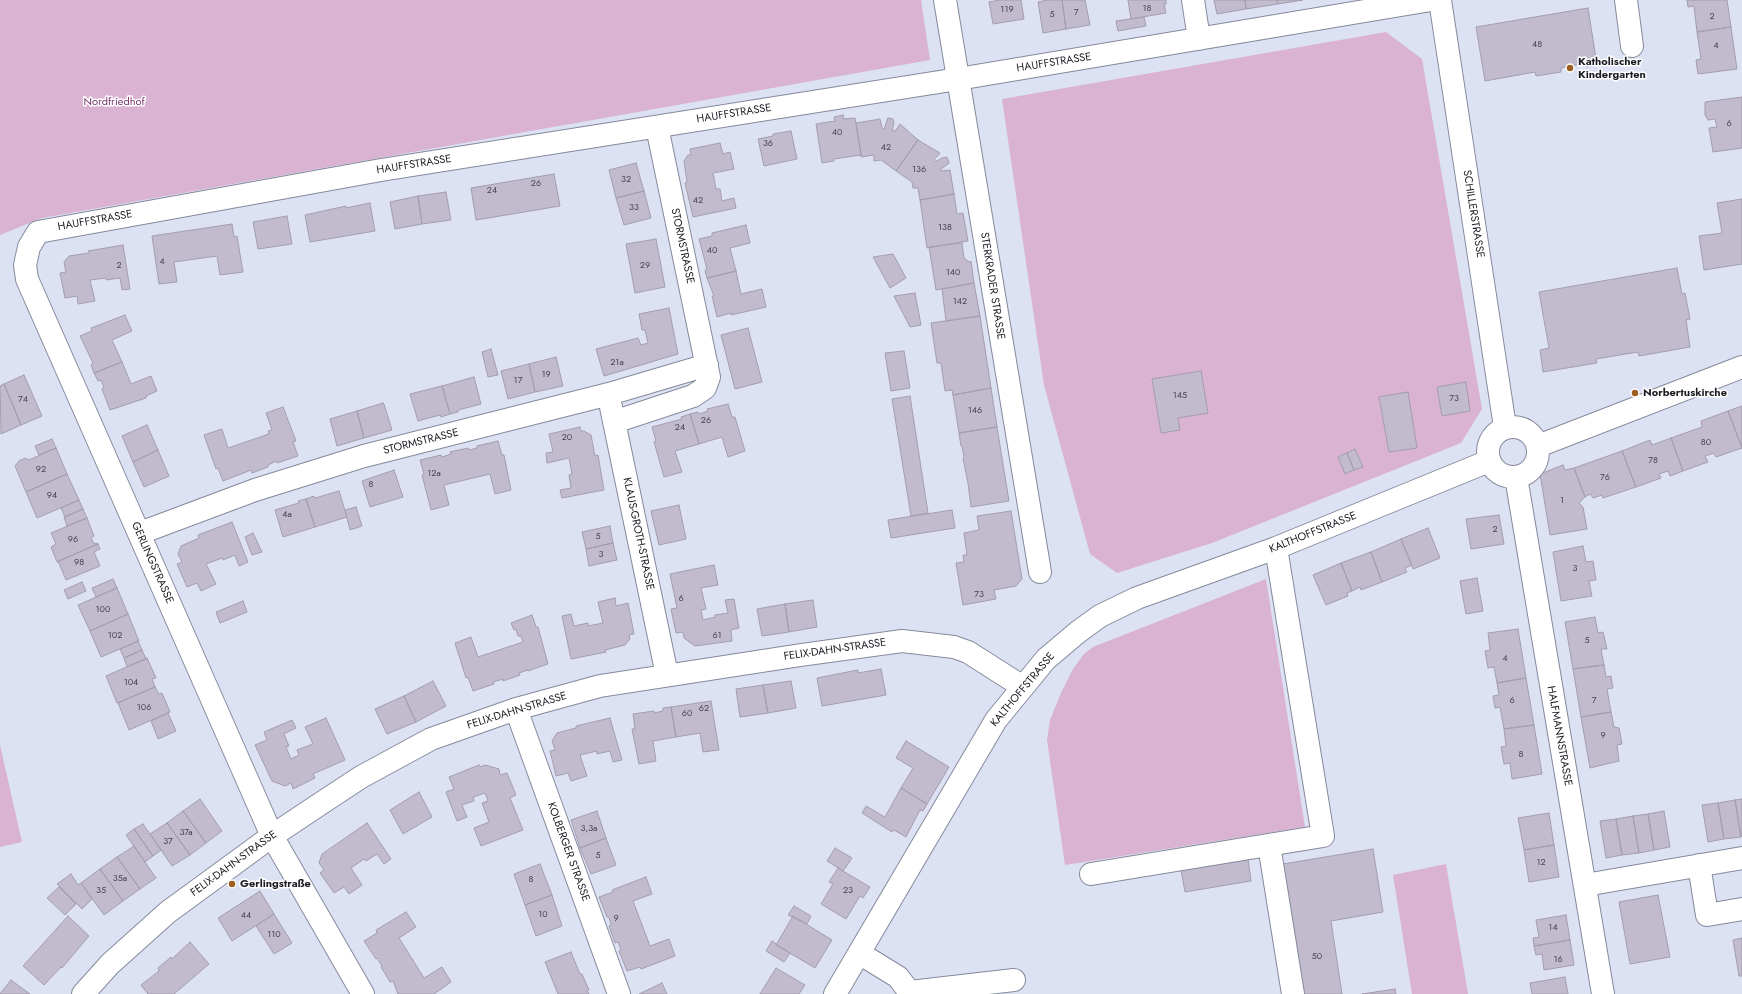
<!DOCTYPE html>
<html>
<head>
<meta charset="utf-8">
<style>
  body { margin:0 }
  canvas { display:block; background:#dce1f4 }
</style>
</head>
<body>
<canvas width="1742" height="994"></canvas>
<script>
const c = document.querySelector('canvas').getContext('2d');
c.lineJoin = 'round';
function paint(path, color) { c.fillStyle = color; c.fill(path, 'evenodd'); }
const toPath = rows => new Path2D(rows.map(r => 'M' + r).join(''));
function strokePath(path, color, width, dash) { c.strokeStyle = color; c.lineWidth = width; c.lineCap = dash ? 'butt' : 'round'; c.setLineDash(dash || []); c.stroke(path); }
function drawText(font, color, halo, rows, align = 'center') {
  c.font = font + ' Jost,sans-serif'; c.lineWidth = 3; c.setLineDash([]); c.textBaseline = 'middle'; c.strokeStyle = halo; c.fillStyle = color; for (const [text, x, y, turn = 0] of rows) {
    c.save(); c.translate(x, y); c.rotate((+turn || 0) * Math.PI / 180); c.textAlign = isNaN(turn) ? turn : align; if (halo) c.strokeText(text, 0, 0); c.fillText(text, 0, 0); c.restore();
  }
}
paint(toPath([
  [0,0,921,0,930,60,42,218,0,235],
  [1386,32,1422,59,1482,409,1461,443,1212,543,1117,573,1090,554,1044,385,1002,99],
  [1266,579,1305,827,1065,865,1047,740,1050,720,1061,693,1073,669,1084,654,1093,647],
  [0,745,22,842,0,847],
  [1446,864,1468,994,1412,994,1393,875]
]), '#d9b3d1');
const building = toPath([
  [1000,0,1021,0,1024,19,993,24,989,2,1000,0],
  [1047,0,1062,0,1066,29,1043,33,1038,2,1047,0],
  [1062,0,1085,0,1090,25,1066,29,1062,0],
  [1128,0,1166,0,1166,4,1164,4,1166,13,1131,19,1128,0],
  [1214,0,1245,0,1246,9,1217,14,1214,0],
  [1245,0,1277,0,1278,4,1246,9,1245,0],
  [1277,0,1303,0,1278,4,1277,0],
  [1687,0,1727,0,1731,27,1697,32,1694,6,1688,7,1687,0],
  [1588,8,1597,65,1586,67,1585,63,1561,68,1561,72,1536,76,1535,72,1485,81,1476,27,1588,8],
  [1144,17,1146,26,1118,31,1116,21,1144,17],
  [1731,27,1737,69,1698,74,1696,60,1701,59,1697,32,1731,27],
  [1742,97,1742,148,1713,152,1709,128,1717,127,1715,119,1708,120,1705,115,1705,102,1742,97],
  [843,115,844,119,855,118,861,155,834,159,834,161,822,163,816,124,835,121,834,117,843,115],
  [888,118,893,119,894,123,892,131,895,131,900,124,918,140,896,171,881,160,874,161,874,155,861,157,861,155,856,123,880,119,882,128,884,129,888,118],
  [791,131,797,159,764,166,758,139,773,136,773,134,791,131],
  [918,140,940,153,934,160,935,162,942,158,947,157,949,163,940,170,941,171,950,170,954,194,920,200,918,188,913,188,912,182,896,171,918,140],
  [720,143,723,154,730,152,734,169,713,173,716,189,720,189,722,201,734,198,736,208,693,217,685,183,687,182,684,161,688,155,691,155,690,149,720,143],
  [636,163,644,191,616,198,609,170,636,163],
  [554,174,560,206,476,220,471,188,554,174],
  [644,191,651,218,624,225,616,198,644,191],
  [446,192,451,220,422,224,418,196,446,192],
  [954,194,957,214,963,213,968,241,927,248,920,200,954,194],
  [418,196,422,224,395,229,390,202,418,196],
  [1742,199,1742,264,1704,270,1699,236,1722,233,1717,203,1742,199],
  [370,203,375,231,310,242,305,215,346,206,346,208,370,203],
  [287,216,292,244,258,249,253,222,287,216],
  [232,224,234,237,237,236,243,272,220,275,217,256,174,262,177,282,159,284,152,236,232,224],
  [746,225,750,243,730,248,736,271,707,278,705,270,707,269,699,239,712,236,712,233,746,225],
  [656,239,665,287,635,293,626,244,656,239],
  [962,243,964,258,969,262,971,261,974,283,936,290,929,247,962,243],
  [123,245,130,289,122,290,120,278,106,280,106,278,90,280,95,301,78,304,77,296,65,298,60,273,66,272,64,262,69,256,89,253,88,251,123,245],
  [893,254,906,278,890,288,873,257,893,254],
  [1677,268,1682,294,1685,293,1690,319,1686,320,1690,347,1639,356,1638,352,1596,359,1597,363,1543,372,1540,350,1549,348,1539,292,1677,268],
  [736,271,741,294,762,289,766,307,731,315,731,313,717,317,712,296,714,296,707,278,736,271],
  [974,283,980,316,946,321,942,289,974,283],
  [915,293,921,325,910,327,894,296,915,293],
  [669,308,678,354,604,376,596,349,638,338,641,345,648,343,645,330,642,330,639,314,669,308],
  [125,315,132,331,112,340,122,362,94,373,91,365,93,363,80,336,92,331,91,328,125,315],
  [980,316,991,388,953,395,952,390,945,391,941,363,937,363,931,323,980,316],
  [748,328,762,382,735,389,721,335,748,328],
  [491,349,498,375,488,377,482,352,491,349],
  [904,351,910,388,891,391,885,353,904,351],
  [556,357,563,386,535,392,529,364,556,357],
  [122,362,131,384,151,376,157,391,146,396,146,398,110,410,102,389,104,388,101,380,98,381,94,373,122,362],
  [529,364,535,392,508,399,501,371,529,364],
  [1201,371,1208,413,1178,418,1180,430,1161,433,1152,379,1201,371],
  [24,375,42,416,21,425,4,384,24,375],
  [474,377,481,404,458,410,458,412,450,414,442,386,474,377],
  [1466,382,1470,411,1442,416,1437,387,1466,382],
  [4,384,21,425,1,434,0,386,4,384],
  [442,386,450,414,441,417,440,415,418,421,410,394,442,386],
  [991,388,997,427,959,433,953,395,991,388],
  [1408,392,1417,448,1389,452,1379,397,1408,392],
  [910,396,928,513,911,516,892,399,910,396],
  [383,403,384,404,392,430,364,438,357,411,383,403],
  [728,404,732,417,735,417,745,451,728,457,722,437,699,444,690,414,698,412,699,414,708,411,707,409,728,404],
  [1742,406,1742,448,1728,411,1742,406],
  [283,407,296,441,293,442,298,456,277,463,276,461,268,465,268,467,252,473,251,470,223,481,218,468,216,469,204,435,222,429,228,448,269,434,268,431,272,430,266,413,283,407],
  [357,411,364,438,337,446,330,419,357,411],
  [1728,411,1742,448,1716,457,1714,453,1705,456,1708,462,1683,471,1671,438,1702,427,1701,421,1728,411],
  [690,414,699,444,675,451,682,472,664,477,654,442,656,441,652,427,682,419,681,417,690,414],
  [147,425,158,450,133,462,122,436,147,425],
  [580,427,581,431,584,431,591,435,595,456,598,455,604,490,562,498,560,490,571,488,569,475,572,474,569,458,547,463,546,453,553,452,549,434,580,427],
  [997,427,1009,501,971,507,968,483,963,458,964,457,962,446,961,446,959,433,997,427],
  [1671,438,1683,471,1670,476,1668,471,1659,474,1661,478,1636,487,1622,451,1650,440,1652,445,1671,438],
  [52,439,56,448,39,455,35,446,52,439],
  [498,441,502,455,504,455,511,490,495,494,490,474,444,485,449,505,431,510,422,475,424,474,420,460,441,455,442,457,451,454,450,452,468,448,469,450,477,448,477,446,498,441],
  [56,448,67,474,26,492,15,466,19,461,25,458,29,460,56,448],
  [1355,449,1363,467,1354,470,1347,453,1355,449],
  [158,450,169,476,144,487,133,462,158,450],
  [1622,451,1636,487,1603,498,1602,495,1593,498,1590,494,1585,497,1574,468,1622,451],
  [1347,453,1354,470,1345,474,1338,457,1347,453],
  [1563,465,1565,470,1574,468,1585,497,1579,503,1583,507,1587,529,1550,535,1540,474,1563,465],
  [394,470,403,497,370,507,362,481,394,470],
  [67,474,79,500,37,518,26,492,67,474],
  [339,491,347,517,315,527,306,499,314,496,315,498,339,491],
  [306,499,315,527,283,537,275,510,299,503,298,501,306,499],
  [79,500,83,509,65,517,61,508,79,500],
  [679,505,686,539,659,545,651,511,679,505],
  [356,507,362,526,350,530,345,510,356,507],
  [83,509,87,518,67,526,64,517,83,509],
  [952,510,955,528,891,538,888,520,952,510],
  [1011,511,1022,579,1016,586,994,590,996,599,963,605,956,563,964,562,963,555,967,555,964,533,979,530,977,516,1011,511],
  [1499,515,1504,544,1471,549,1466,519,1499,515],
  [87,518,94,536,91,538,94,544,97,543,98,544,57,562,51,547,56,544,51,533,87,518],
  [232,522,248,562,239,566,235,555,223,560,222,558,206,564,216,584,201,591,197,583,187,587,177,564,182,562,178,554,181,546,199,538,198,535,232,522],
  [610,526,613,543,586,549,582,532,610,526],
  [1428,528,1440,558,1413,569,1401,539,1428,528],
  [253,533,262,552,252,555,245,537,253,533],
  [1401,539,1412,565,1405,568,1407,572,1382,582,1371,552,1401,539],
  [613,543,617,560,589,566,586,549,613,543],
  [98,544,100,549,94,552,100,566,66,580,58,561,98,544],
  [1583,546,1586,562,1593,561,1596,580,1589,581,1592,596,1561,601,1553,552,1583,546],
  [1371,552,1382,582,1361,590,1360,587,1352,591,1341,563,1371,552],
  [1341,563,1352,591,1347,593,1348,596,1326,605,1313,575,1341,563],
  [714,565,718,585,701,588,706,609,701,610,703,620,715,617,715,615,728,613,725,600,734,599,739,628,731,630,732,641,695,646,684,638,683,632,676,633,671,609,677,608,670,574,714,565],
  [1477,578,1483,611,1466,614,1460,581,1477,578],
  [113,579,117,588,96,597,92,588,113,579],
  [82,582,86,591,68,599,64,590,82,582],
  [117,588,128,614,90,631,78,605,117,588],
  [615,598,616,606,628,603,634,634,629,635,630,639,625,645,605,650,606,652,571,659,562,616,571,614,574,626,588,623,588,626,603,623,598,602,615,598],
  [813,600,817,627,789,632,785,604,813,600],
  [243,601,247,612,220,623,216,612,243,601],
  [785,604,789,632,762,636,757,609,785,604],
  [128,614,139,641,101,657,90,631,128,614],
  [532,615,536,627,538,627,548,664,528,671,528,670,519,673,520,675,503,681,503,679,493,682,494,684,473,691,468,677,466,678,455,643,471,637,478,657,523,642,521,636,518,636,516,629,514,630,511,623,532,615],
  [1595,617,1598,633,1603,632,1607,649,1601,649,1604,665,1573,669,1565,622,1595,617],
  [1518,629,1526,678,1497,683,1494,667,1488,668,1485,651,1490,650,1488,633,1518,629],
  [138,641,142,650,124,658,120,649,138,641],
  [142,650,146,659,127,667,124,658,142,650],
  [147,658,156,678,152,679,155,687,117,703,106,676,147,658],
  [1604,665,1606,677,1611,676,1613,688,1607,689,1611,712,1581,717,1573,669,1604,665],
  [881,669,886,695,822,706,817,678,858,670,858,673,881,669],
  [1526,678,1534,725,1504,729,1500,707,1495,708,1493,696,1499,695,1497,683,1526,678],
  [433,681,446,706,416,722,404,696,433,681],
  [791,681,796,708,768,713,763,685,791,681],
  [763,685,768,713,740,717,736,689,763,685],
  [155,687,159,694,162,693,170,712,129,730,118,703,155,687],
  [404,696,416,722,387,734,375,709,404,696],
  [711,701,719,750,703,752,700,733,676,737,671,707,711,701],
  [671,707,676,737,653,741,656,761,639,764,632,729,635,729,633,714,654,711,654,713,663,711,663,708,671,707],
  [1611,712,1614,727,1619,728,1622,744,1617,745,1619,761,1590,768,1581,717,1611,712],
  [168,713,176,731,158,739,151,721,168,713],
  [326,718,345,760,313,774,315,778,293,789,291,783,285,786,272,781,255,745,267,740,264,732,292,720,296,728,284,734,289,746,286,747,291,759,299,755,297,750,313,744,305,727,326,718],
  [610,718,622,760,613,762,610,751,597,754,597,751,580,755,587,776,571,781,568,773,556,776,550,751,555,750,552,741,557,733,576,728,576,726,610,718],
  [1534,725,1542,774,1512,779,1510,763,1504,764,1501,747,1506,746,1504,729,1534,725],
  [906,741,949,767,927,804,901,788,913,768,896,758,906,741],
  [479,765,480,767,485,765,499,769,500,775,507,773,516,795,510,798,523,830,481,846,474,828,489,822,482,803,488,801,485,793,473,797,474,801,462,805,467,817,457,821,446,792,454,789,449,777,479,765],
  [901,788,927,804,923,811,920,810,906,837,894,830,892,832,862,813,866,806,885,817,901,788],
  [419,792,432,817,403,834,390,810,419,792],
  [200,799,222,831,206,843,183,811,200,799],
  [1742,799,1742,836,1741,837,1735,800,1742,799],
  [1735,800,1741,837,1724,839,1718,803,1735,800],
  [1718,803,1724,839,1708,842,1702,805,1718,803],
  [183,811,206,843,190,855,167,823,183,811],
  [597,811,606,838,580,848,571,820,597,811],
  [1664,811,1670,847,1654,850,1648,814,1664,811],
  [1549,813,1554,845,1524,850,1518,818,1549,813],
  [1648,814,1654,850,1639,853,1633,816,1648,814],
  [1633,816,1639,853,1622,855,1616,819,1633,816],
  [1616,819,1622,855,1606,858,1600,821,1616,819],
  [167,823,190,855,172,866,150,834,167,823],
  [367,823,391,859,384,864,377,854,366,861,364,859,351,868,362,885,349,894,344,887,334,893,320,873,324,870,319,863,322,854,367,823],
  [143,824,161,850,153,856,134,829,143,824],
  [134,829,153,856,145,862,126,835,134,829],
  [606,838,616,865,591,874,580,848,606,838],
  [1554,845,1559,877,1529,882,1524,850,1554,845],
  [134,846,156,878,140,889,117,857,134,846],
  [835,848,852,858,843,871,827,861,835,848],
  [1373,849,1383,912,1331,921,1342,994,1303,994,1283,864,1373,849],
  [117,857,140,889,123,901,100,869,117,857],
  [1248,859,1251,881,1185,892,1181,870,1248,859],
  [540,864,552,895,525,905,514,874,540,864],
  [838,868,870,887,863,898,860,896,846,919,821,904,833,884,829,882,838,868],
  [100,869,123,901,104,915,81,883,100,869],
  [71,874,78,885,81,883,92,899,82,909,57,884,71,874],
  [646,877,652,894,633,901,650,946,669,939,675,956,641,969,640,967,627,971,619,951,621,950,618,942,615,943,609,926,611,925,609,917,607,917,599,897,613,892,612,890,646,877],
  [59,887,76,904,65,915,47,898,59,887],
  [260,891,274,914,232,941,218,918,260,891],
  [552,895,562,926,536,936,525,905,552,895],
  [1658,895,1670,957,1630,964,1619,902,1658,895],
  [794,906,811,916,807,924,788,915,794,906],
  [406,912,416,927,399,938,424,978,442,967,451,982,434,994,398,994,393,981,390,982,381,967,382,966,377,958,376,959,364,941,377,933,376,930,406,912],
  [274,914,292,943,274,954,256,926,274,914],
  [1566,915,1570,940,1534,946,1533,938,1539,937,1536,920,1566,915],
  [68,916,89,936,62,968,61,967,44,985,23,966,68,916],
  [793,916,832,940,815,968,776,945,793,916],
  [1742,938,1742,976,1739,976,1733,940,1742,938],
  [1570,940,1574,965,1544,970,1542,954,1536,955,1534,946,1570,940],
  [772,941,790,953,784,962,766,951,772,941],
  [190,942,209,964,174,994,148,994,141,985,159,971,158,968,171,957,172,959,190,942],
  [571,952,580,974,582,974,589,990,587,991,589,994,558,994,545,962,571,952],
  [776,968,805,985,799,994,760,994,776,968],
  [1565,977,1568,994,1532,994,1530,983,1565,977],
  [11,980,30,994,0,994,11,980],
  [662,983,667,994,639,994,662,983],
  [1395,989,1396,994,1362,994,1395,989]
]);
paint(building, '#c2bbcd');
strokePath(building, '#a49dae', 1);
const minor = toPath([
  [945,0,1040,572],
  [1193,0,1199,39],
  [1440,0,1505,427],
  [1626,0,1632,46],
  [611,407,667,675],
  [614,422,693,396,705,388,709,377,657,127],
  '1488 452a25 25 0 1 1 50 0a25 25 0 1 1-50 0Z',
  [1538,446,1742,367],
  [1516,477,1603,994],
  [140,533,255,490,364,456,609,394,707,365],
  [516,709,619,994],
  [1269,845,1293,994],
  [1699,865,1707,915,1742,909],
  [1091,874,1323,836,1276,548],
  [1585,885,1742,858],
  [859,953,898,977,911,994],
  [910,992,1014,980],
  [83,994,110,964,168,912,272,836,317,806,361,777,431,739,516,709,600,686,801,655,902,641,954,647,968,652,1023,687],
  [363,994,272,836,27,279,25,265,29,247,38,232,381,170,958,79,1431,0],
  [835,994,996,720,1046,659,1078,632,1100,616,1137,598,1276,548,1489,461]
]);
strokePath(minor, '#858a9b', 24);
strokePath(minor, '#fff', 22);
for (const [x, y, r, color] of [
  [1570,68,4,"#9d6023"],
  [1635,393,4,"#9d6023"],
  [232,884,4,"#9d6023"]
]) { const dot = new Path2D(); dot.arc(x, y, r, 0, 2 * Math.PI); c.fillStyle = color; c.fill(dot); strokePath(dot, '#fff', 1.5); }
drawText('9px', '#44444d', null, [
  ["18",1147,9],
  ["119",1007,10],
  ["7",1076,13],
  ["5",1052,15],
  ["2",1712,17],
  ["48",1537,45],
  ["4",1716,46],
  ["6",1729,124],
  ["40",837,133],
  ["36",768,144],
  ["42",886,148],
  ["136",919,170],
  ["32",626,180],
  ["26",536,184],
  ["24",492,191],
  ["42",698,201],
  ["33",634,208],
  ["138",945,228],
  ["40",712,251],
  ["4",162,262],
  ["2",119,266],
  ["29",645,266],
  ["140",953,273],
  ["142",960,302],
  ["21a",617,363],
  ["19",546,375],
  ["17",518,381],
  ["145",1180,396],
  ["73",1454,399],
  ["74",23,400],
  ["146",975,411],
  ["26",706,421],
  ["24",680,428],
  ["20",567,438],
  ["80",1706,443],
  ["78",1653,461],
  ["92",41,470],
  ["12a",434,474],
  ["76",1605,478],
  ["8",371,485],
  ["94",52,496],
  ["1",1562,501],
  ["4a",287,515],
  ["2",1495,530],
  ["5",598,537],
  ["96",73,540],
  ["3",601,555],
  ["98",79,563],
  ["3",1575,569],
  ["73",979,595],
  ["6",681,599],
  ["100",103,610],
  ["102",115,636],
  ["61",717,636],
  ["5",1587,641],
  ["4",1505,659],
  ["104",131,683],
  ["6",1512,701],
  ["7",1594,701],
  ["106",144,708],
  ["62",704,709],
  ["60",687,714],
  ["9",1603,736],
  ["8",1521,755],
  ["3,3a",589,829],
  ["37a",186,833],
  ["37",168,842],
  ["5",598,856],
  ["12",1541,863],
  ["35a",120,879],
  ["8",531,880],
  ["35",101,891],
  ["23",848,891],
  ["10",543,915],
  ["44",246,916],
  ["9",616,919],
  ["14",1553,928],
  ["110",274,935],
  ["50",1317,957],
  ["16",1558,960]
]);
drawText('bold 11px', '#1a1c22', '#fff', [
  ["Katholischer",1578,62],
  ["Kindergarten",1578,75],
  ["Norbertuskirche",1643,393],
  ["Gerlingstraße",240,884]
], 'left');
drawText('11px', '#1a1c22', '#fff', [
  ["HAUFFSTRASSE",1054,63,-9],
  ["HAUFFSTRASSE",734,114,-9],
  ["HAUFFSTRASSE",414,165,-9],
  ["SCHILLERSTRASSE",1473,214,81],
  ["HAUFFSTRASSE",95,221,-10],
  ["STORMSTRASSE",682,246,78],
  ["STERKRADER STRASSE",992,286,81],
  ["STORMSTRASSE",421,442,-14],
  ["KALTHOFFSTRASSE",1313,533,-22],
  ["KLAUS-GROTH-STRASSE",638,534,78],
  ["GERLINGSTRASSE",152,563,66],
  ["FELIX-DAHN-STRASSE",835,650,-8],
  ["KALTHOFFSTRASSE",1023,690,-50],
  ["FELIX-DAHN-STRASSE",517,711,-17],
  ["HALFMANNSTRASSE",1559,736,80],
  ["KOLBERGER STRASSE",568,852,70],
  ["FELIX-DAHN-STRASSE",234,864,-36]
]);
drawText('11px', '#75336b', '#fff', [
  ["Nordfriedhof",114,102]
]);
</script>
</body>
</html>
